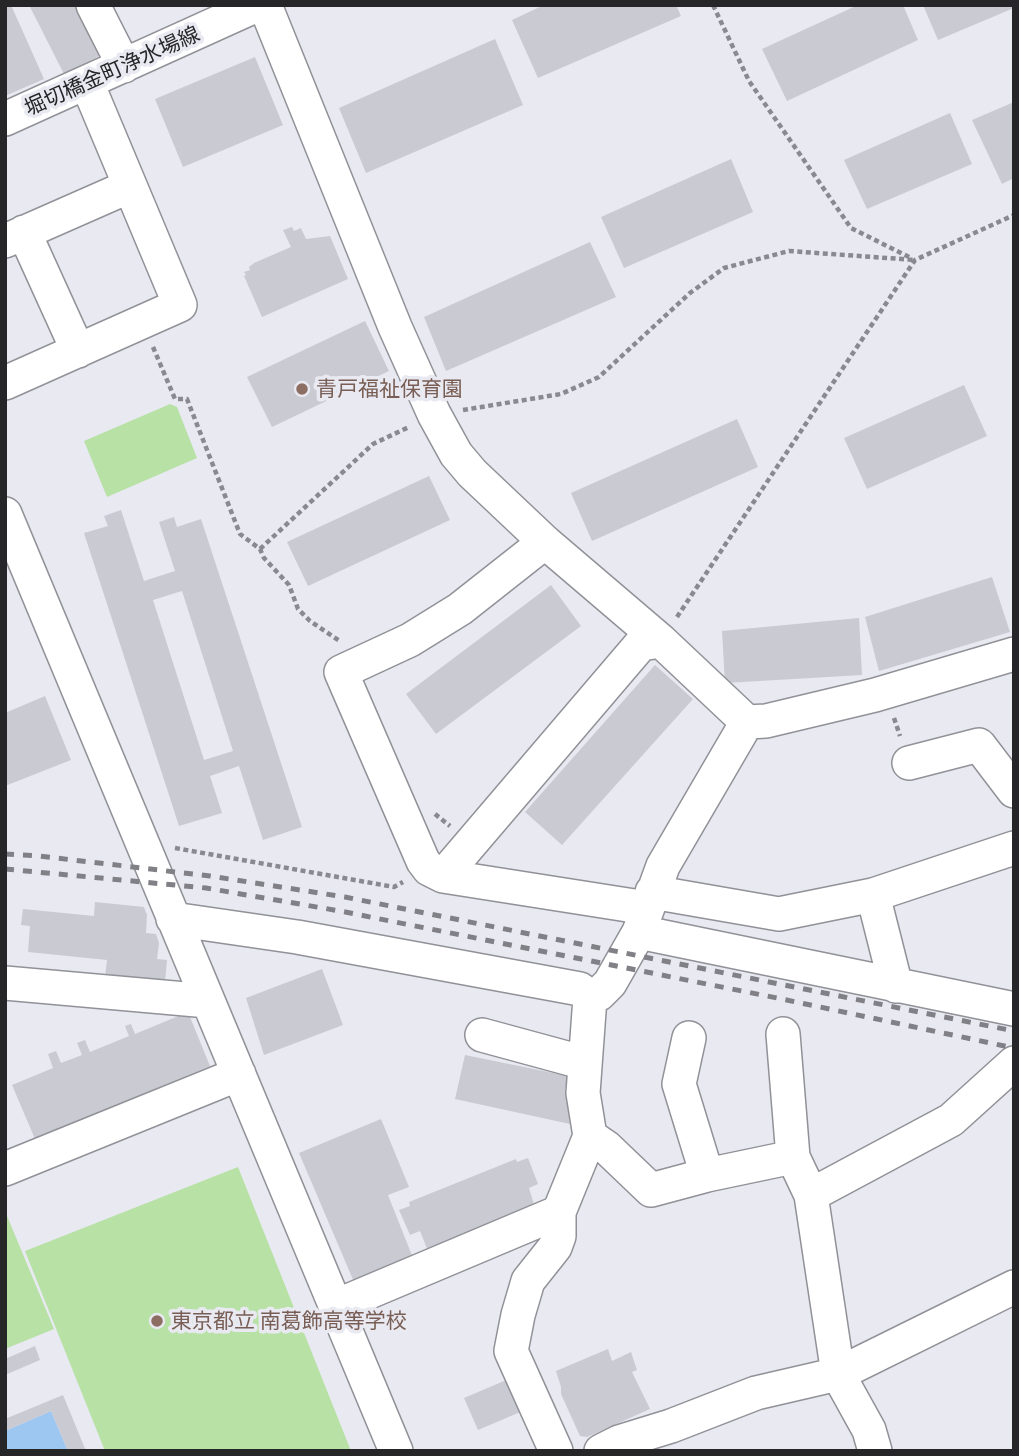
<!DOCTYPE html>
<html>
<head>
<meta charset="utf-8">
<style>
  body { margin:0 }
  #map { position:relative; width:1019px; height:1456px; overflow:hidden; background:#e9e9f2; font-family:"Exo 2",sans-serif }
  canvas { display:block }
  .frame { position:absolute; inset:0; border:7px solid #262629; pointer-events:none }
</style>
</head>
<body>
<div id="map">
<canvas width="1019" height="1456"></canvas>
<div class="frame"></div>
</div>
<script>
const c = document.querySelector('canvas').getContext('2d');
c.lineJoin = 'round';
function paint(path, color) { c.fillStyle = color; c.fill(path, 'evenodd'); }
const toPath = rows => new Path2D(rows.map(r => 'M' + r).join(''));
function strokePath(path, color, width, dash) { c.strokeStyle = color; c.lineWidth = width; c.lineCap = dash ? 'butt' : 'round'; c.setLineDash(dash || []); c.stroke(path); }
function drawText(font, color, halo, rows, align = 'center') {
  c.font = font + ' "Exo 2","Noto Sans JP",sans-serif'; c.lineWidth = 7; c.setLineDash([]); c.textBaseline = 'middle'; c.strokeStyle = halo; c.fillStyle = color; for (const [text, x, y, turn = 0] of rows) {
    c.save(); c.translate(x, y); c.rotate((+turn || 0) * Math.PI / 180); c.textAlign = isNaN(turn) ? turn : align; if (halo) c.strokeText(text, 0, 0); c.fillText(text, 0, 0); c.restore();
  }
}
paint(toPath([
  [170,404,177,407,197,458,107,497,84,441],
  [238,1167,351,1451,105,1451,25,1251],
  [5,1211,54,1329,5,1349]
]), '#b8e1a6');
paint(toPath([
  [51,1411,68,1451,5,1451,5,1431]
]), '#9dc7f1');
paint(toPath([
  [5,5,11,5,44,79,5,96],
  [29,5,81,5,105,53,64,74],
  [544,5,676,5,681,16,538,78,512,20],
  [858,5,903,5,918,40,787,101,762,49],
  [923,5,1014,5,1014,8,938,40],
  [495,39,523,105,366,173,339,108],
  [255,57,283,125,183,167,155,99],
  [1014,102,1014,178,1002,184,972,120],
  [950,113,972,164,867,209,844,160],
  [731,159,753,212,624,268,601,217],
  [292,227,294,231,301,228,306,239,330,236,348,279,262,317,244,276,246,275,244,272,250,270,249,267,254,263,291,247,283,230],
  [590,242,616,297,446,371,424,317],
  [365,321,389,371,272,427,247,377],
  [964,385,987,436,867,489,844,438],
  [737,419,758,467,592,541,571,493],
  [429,476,450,520,308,586,287,542],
  [121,510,144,581,175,571,159,522,174,517,177,527,201,519,302,827,263,840,239,766,210,776,222,813,179,826,84,533,108,526,104,516],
  [182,591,233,751,204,760,153,600],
  [992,577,1010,632,879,671,865,617],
  [551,585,581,626,436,734,406,694],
  [859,618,862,675,725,683,722,631],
  [655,665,693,699,562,845,525,812],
  [45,696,71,760,5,786,5,713],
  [95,902,144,907,147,915,146,933,156,934,159,943,157,959,167,960,165,982,105,977,107,960,28,952,30,926,21,925,23,909,94,916],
  [322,969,343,1025,264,1055,246,998],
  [188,1012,210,1066,35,1139,12,1085,53,1068,48,1054,56,1051,61,1063,82,1055,77,1043,85,1040,90,1052,129,1036,125,1026,131,1024,135,1034],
  [465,1055,568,1076,565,1091,570,1124,455,1099],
  [381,1119,409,1187,388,1195,413,1258,354,1282,299,1153],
  [528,1158,538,1184,529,1188,535,1208,428,1251,420,1231,410,1235,399,1210,410,1206,409,1202,516,1159,517,1162],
  [35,1346,40,1360,5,1375,5,1359],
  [608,1349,612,1361,631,1352,637,1370,632,1372,650,1409,587,1437,580,1436,561,1394,561,1387,556,1371],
  [511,1378,525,1410,478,1430,464,1398],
  [63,1395,86,1451,68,1451,51,1411,5,1431,5,1419]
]), '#c9cad2');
const minor = toPath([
  [93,5,124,66],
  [265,5,395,327,434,414,456,454,472,473,545,542,661,641,747,722,766,721,875,695,1014,654],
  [5,119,257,5],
  [24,232,78,351],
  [5,241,130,186],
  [5,383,180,305,87,83],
  [5,514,396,1451],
  [545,542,460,609,410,640,341,672,423,861,429,869,443,876,641,644,661,641],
  [909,763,979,745,1014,791],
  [443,876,647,908],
  [652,892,779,914,873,895,1014,848],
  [873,895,896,986],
  [173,919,297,937,580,989,590,998],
  [639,932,1014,1009],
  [5,983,208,1001],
  [590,998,599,994,610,983,639,932,663,866,747,722],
  [783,1034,793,1157],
  [482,1035,585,1063],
  [689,1038,679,1084,707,1175],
  [590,1136,606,1147,651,1190,707,1175,793,1157,811,1195,838,1374,869,1430,875,1451],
  [5,1169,239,1074],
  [811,1195,951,1120,1014,1063],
  [336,1306,559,1212],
  [556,1451,511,1351,518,1315,528,1281,555,1247,559,1236,559,1212,590,1136,583,1093,590,998],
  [601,1451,619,1442,671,1426,756,1393,838,1374,1014,1287]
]);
strokePath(minor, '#919198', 36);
strokePath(toPath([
  [713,5,749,81,851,228,911,258],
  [153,347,175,399,187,399,240,534,260,549,264,558,289,585,298,609,310,621,341,642],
  [463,410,561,394,599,377,690,293,724,268,789,251,915,260],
  [260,549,373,444,409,427],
  [677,617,915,260,1014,215],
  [894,718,900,736],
  [435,814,450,826],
  [175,848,394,887,403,882]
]), '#89898f', 4.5, [5, 3.5]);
strokePath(minor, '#fff', 33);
strokePath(toPath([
  [5,854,39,856,210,876,345,897,1014,1031],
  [5,869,206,888,340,911,782,999,1014,1048]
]), '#808086', 5, [9, 9]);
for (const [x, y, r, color] of [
  [302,389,7,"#8d6e63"],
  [157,1321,7,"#8d6e63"]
]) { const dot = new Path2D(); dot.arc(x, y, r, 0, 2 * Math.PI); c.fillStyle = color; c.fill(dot); strokePath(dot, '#e9e9f2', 2.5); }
drawText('21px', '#262629', '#e9e9f2', [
  ["堀切橋金町浄水場線",112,71,-24]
]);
drawText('21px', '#785e54', '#e9e9f2', [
  ["青戸福祉保育園",316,389],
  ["東京都立 南葛飾高等学校",171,1321]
], 'left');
</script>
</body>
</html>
